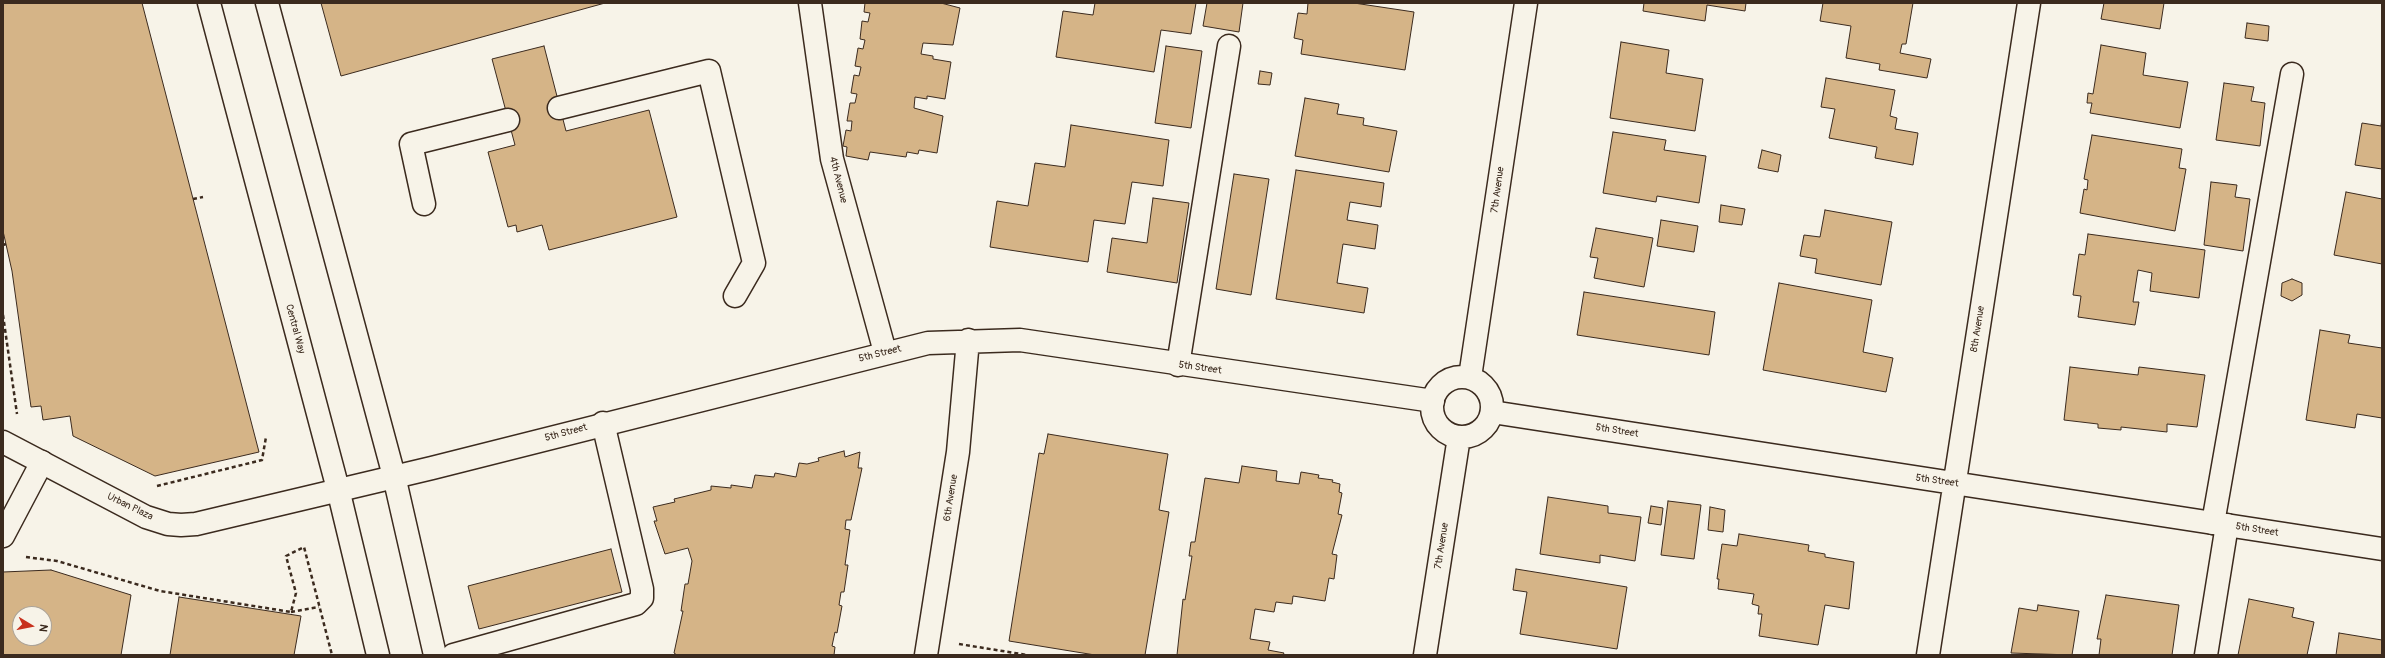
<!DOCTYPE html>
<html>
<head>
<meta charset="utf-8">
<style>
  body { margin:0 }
  #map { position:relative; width:2385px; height:658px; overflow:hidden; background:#f7f3e8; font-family:Pangolin,sans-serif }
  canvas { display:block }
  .frame { position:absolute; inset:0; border:4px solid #3b2a1e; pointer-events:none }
  .north { position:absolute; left:12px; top:606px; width:40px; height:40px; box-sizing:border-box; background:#f7f3e8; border:1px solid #aca397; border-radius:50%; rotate:100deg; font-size:11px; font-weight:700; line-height:16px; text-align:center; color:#3b2a1e }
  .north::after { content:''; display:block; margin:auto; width:14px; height:18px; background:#c8321e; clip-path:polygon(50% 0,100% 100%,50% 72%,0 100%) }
</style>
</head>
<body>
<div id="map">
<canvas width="2385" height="658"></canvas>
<div class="frame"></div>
<div class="north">N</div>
</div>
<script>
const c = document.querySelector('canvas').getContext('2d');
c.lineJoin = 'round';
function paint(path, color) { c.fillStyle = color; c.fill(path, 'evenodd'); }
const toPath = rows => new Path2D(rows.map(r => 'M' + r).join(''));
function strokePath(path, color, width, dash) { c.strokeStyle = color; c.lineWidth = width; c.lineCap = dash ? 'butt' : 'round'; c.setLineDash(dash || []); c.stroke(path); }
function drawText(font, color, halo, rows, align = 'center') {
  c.font = font + ' Pangolin,sans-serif'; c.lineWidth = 4; c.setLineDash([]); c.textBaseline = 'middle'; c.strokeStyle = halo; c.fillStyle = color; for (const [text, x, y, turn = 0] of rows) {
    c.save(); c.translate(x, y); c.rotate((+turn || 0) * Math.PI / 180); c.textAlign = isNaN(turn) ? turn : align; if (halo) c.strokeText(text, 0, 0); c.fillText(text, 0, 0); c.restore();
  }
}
const building = toPath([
  [3,3,142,3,259,452,155,476,73,436,70,416,43,420,41,406,31,407,12,271,3,231,3,3],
  [321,3,605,3,341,76,321,3],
  [865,3,941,3,960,8,953,45,923,43,921,54,933,56,933,59,951,62,945,99,927,96,927,99,915,97,914,108,943,116,937,153,919,150,918,154,907,152,906,157,870,152,868,160,846,156,847,147,843,146,846,130,851,131,852,121,847,121,850,103,855,103,857,94,851,93,854,75,859,76,861,67,855,66,858,48,863,49,865,40,860,39,862,21,868,22,870,13,864,12,865,3],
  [1095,3,1196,3,1191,34,1161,30,1154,72,1056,57,1063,11,1093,15,1095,3],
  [1207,3,1243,3,1239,32,1203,26,1207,3],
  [1308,3,1354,3,1414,12,1405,70,1301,54,1303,40,1294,38,1298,13,1307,14,1308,3],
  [1644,3,1746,3,1745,11,1707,5,1705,21,1643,11,1644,3],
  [1823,3,1913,3,1906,44,1902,44,1900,53,1931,59,1927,78,1879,70,1880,64,1846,58,1851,26,1820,21,1823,3],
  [2104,3,2164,3,2160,29,2101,19,2104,3],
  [2247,23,2269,26,2268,41,2245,38,2247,23],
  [1621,42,1669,50,1666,73,1703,79,1695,131,1610,118,1621,42],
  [2101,45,2146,53,2143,75,2188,82,2180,128,2090,113,2092,103,2087,103,2088,93,2093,94,2101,45],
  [544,46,566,131,649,110,677,217,549,250,542,225,517,232,516,225,508,227,488,152,515,145,492,59,544,46],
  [1166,46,1202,51,1191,128,1155,123,1166,46],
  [1260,71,1272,73,1270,85,1258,84,1260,71],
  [1826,78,1895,90,1890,116,1897,118,1895,129,1918,133,1913,165,1875,158,1877,147,1829,138,1835,109,1821,107,1826,78],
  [2224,83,2254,87,2251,101,2265,103,2260,146,2216,140,2224,83],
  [1305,98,1339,104,1337,114,1364,118,1363,125,1397,131,1389,172,1295,156,1305,98],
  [2382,118,2382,169,2355,165,2362,123,2381,126,2382,118],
  [1071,125,1169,140,1163,186,1132,182,1125,224,1094,220,1088,262,990,247,997,201,1028,206,1035,163,1065,167,1071,125],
  [1613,132,1666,140,1664,150,1706,156,1699,203,1657,196,1656,202,1603,193,1613,132],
  [2092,135,2182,149,2179,168,2186,169,2175,231,2080,213,2084,189,2087,190,2088,180,2084,179,2092,135],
  [1762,150,1781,155,1778,172,1758,168,1762,150],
  [1296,170,1384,183,1381,207,1350,202,1347,220,1378,225,1375,249,1343,244,1337,283,1368,288,1364,313,1276,299,1296,170],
  [1234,174,1269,179,1251,295,1216,289,1234,174],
  [2211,182,2237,185,2235,197,2250,199,2243,251,2204,245,2211,182],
  [2346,192,2382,199,2382,264,2334,255,2346,192],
  [1153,198,1189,203,1177,283,1107,272,1112,238,1147,243,1153,198],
  [1721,205,1745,209,1742,225,1719,222,1721,205],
  [1825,210,1892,222,1881,285,1815,273,1817,259,1800,256,1804,235,1820,237,1825,210],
  [1661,220,1698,226,1694,252,1657,246,1661,220],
  [1596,228,1653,238,1644,287,1594,278,1598,258,1590,257,1596,228],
  [2088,234,2205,250,2199,298,2150,291,2152,273,2138,270,2133,302,2139,302,2135,325,2078,317,2081,296,2073,295,2079,254,2085,255,2088,234],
  [2292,279,2302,283,2302,295,2292,301,2281,296,2282,283,2292,279],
  [1779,283,1872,300,1863,352,1893,358,1886,392,1763,370,1779,283],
  [1584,292,1715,312,1709,355,1577,335,1584,292],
  [2320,330,2350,335,2348,343,2382,348,2382,418,2357,414,2355,428,2306,420,2320,330],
  [2070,367,2138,375,2139,367,2205,375,2197,427,2167,424,2167,432,2121,427,2121,430,2098,428,2098,424,2064,420,2070,367],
  [1048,434,1168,454,1159,510,1169,512,1145,655,1095,655,1009,641,1039,453,1044,454,1048,434],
  [844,451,845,457,860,452,858,468,862,468,851,520,846,520,845,529,850,530,845,565,848,565,844,592,841,592,839,605,842,606,837,633,835,632,832,646,835,647,834,655,677,655,674,653,683,611,681,611,685,584,688,584,692,561,688,548,665,554,654,521,657,521,653,507,675,502,674,499,711,490,711,486,731,488,731,485,752,488,755,475,774,477,775,473,796,477,799,463,807,464,819,461,818,458,844,451],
  [1242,466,1277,471,1276,481,1299,484,1301,472,1319,475,1318,478,1333,480,1332,482,1340,484,1339,492,1342,493,1338,514,1342,515,1332,554,1337,555,1334,579,1329,578,1325,601,1293,596,1292,604,1276,602,1274,612,1255,609,1250,639,1270,642,1268,650,1284,653,1283,655,1177,655,1183,599,1185,600,1192,556,1189,556,1191,542,1195,542,1205,478,1239,483,1242,466],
  [1548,497,1608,506,1608,513,1641,517,1635,561,1600,555,1600,563,1540,554,1548,497],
  [1668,501,1701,505,1694,559,1661,555,1668,501],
  [1651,506,1663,508,1661,525,1648,523,1651,506],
  [1710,507,1725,510,1723,532,1708,530,1710,507],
  [1739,534,1809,545,1808,551,1825,554,1825,557,1854,562,1849,609,1825,605,1818,645,1759,636,1762,614,1758,614,1759,606,1752,604,1754,594,1718,589,1719,579,1717,579,1722,544,1737,546,1739,534],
  [611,549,622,592,479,629,468,586,611,549],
  [1516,569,1627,587,1617,649,1520,634,1527,592,1513,590,1516,569],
  [51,570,131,595,121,655,3,655,3,572,51,570],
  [20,614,44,614,44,638,20,638,20,614],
  [2106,595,2179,605,2172,655,2099,655,2101,639,2097,639,2106,595],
  [179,597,301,616,294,655,170,655,179,597],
  [2249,599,2294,608,2292,617,2314,622,2307,655,2238,655,2249,599],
  [2038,605,2079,611,2072,655,2011,653,2019,608,2037,611,2038,605],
  [2339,633,2382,640,2382,655,2336,655,2339,633]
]);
paint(building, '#d5b487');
strokePath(building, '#3b2a1e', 1);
const lane = toPath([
  [810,3,832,159,885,352],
  [559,108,709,71,754,263,735,296],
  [424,204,411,144,508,120],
  [1178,365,1229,46],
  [2213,523,2292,74],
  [3,536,42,462],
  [453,655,636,604,642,598,642,589,603,423],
  [2206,655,2227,525]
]);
const street = toPath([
  [1492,412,2382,549],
  [3,442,146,517,168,524,181,525,196,524,432,468,928,343,1020,340,1433,401],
  [926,655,958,452,968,340],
  [1928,655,2029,3]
]);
const secondary = toPath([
  [1470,377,1526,3],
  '1432 407a30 30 0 1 1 60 0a30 30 0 1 1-60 0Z',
  [1425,655,1459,437]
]);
const primary = toPath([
  [209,3,338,489,378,655],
  [267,3,394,476,435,655]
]);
strokePath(lane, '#3b2a1e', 25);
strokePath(street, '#3b2a1e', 25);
strokePath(secondary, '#3b2a1e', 25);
strokePath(primary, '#3b2a1e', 25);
strokePath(toPath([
  [193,199,203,197],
  [3,245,6,244],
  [3,315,17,414],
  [157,486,262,460,266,437],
  [26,557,57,561,160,591,291,612,296,593,286,556,304,547,332,655],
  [291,612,319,607],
  [959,644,1027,655]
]), '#3b2a1e', 2.5, [4, 3]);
strokePath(lane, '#f7f3e8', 22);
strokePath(street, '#f7f3e8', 22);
strokePath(secondary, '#f7f3e8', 22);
strokePath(primary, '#f7f3e8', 22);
drawText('10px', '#3b2a1e', '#f7f3e8', [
  ["4th Avenue",838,180,76],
  ["7th Avenue",1498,190,-82],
  ["Central Way",295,329,75],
  ["8th Avenue",1978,329,-81],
  ["5th Street",880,354,-14],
  ["5th Street",1200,368,8],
  ["5th Street",1617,431,9],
  ["5th Street",566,433,-15],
  ["5th Street",1937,481,8],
  ["6th Avenue",951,498,-81],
  ["Urban Plaza",130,507,26],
  ["5th Street",2257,530,9],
  ["7th Avenue",1442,546,-81]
]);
</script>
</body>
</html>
